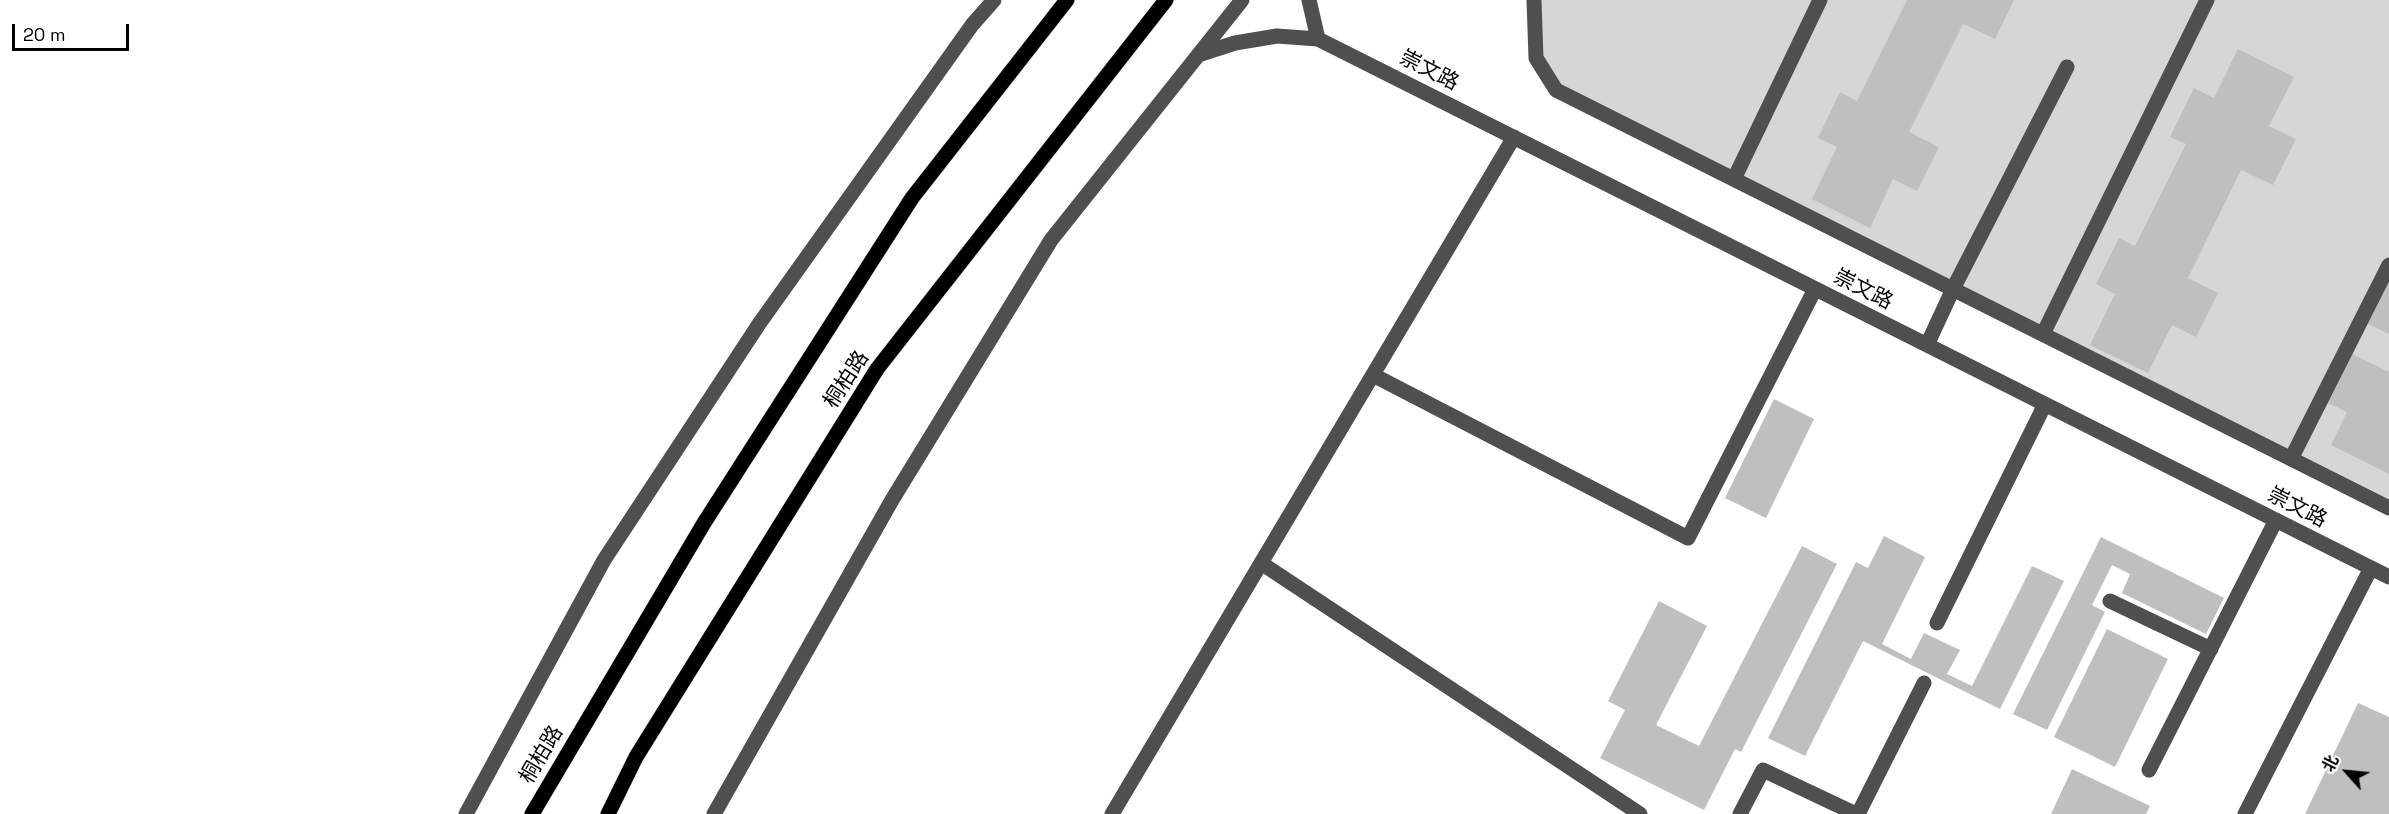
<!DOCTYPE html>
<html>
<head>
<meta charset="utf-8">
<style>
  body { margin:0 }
  #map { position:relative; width:2389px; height:814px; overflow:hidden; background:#fff; font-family:"Space Grotesk","Noto Sans SC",sans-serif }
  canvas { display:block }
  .north { position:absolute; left:2317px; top:742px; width:60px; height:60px; -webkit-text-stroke:4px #fff; paint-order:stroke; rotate:297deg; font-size:16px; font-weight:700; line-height:24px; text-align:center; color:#000 }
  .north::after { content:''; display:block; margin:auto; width:21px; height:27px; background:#000; clip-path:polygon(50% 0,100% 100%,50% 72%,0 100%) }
  .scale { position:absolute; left:12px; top:24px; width:117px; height:27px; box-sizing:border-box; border:3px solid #000; border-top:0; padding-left:8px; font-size:18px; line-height:21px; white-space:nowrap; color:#000; -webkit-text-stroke:4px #fff; paint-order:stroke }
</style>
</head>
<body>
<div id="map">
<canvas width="2389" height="814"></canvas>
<div class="north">北</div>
<div class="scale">20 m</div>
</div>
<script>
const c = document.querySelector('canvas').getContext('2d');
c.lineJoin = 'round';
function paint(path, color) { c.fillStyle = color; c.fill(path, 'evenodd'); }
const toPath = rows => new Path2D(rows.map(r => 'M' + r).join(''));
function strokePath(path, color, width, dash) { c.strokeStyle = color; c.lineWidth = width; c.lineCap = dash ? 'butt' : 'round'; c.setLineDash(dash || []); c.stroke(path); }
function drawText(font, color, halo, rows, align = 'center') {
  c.font = font + ' "Space Grotesk","Noto Sans SC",sans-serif'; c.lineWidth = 5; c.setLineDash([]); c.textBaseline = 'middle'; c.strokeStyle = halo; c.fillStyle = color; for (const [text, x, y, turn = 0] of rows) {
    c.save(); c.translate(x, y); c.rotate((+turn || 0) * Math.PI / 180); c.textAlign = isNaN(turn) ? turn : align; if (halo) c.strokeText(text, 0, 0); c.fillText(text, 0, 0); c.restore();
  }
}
paint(toPath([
  [1534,0,2389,0,2389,508,1556,90,1536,58]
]), '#d6d6d6');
paint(toPath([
  [1907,0,2014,0,1995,39,1963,24,1909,132,1939,147,1917,191,1893,179,1870,228,1812,199,1837,147,1818,138,1840,92,1857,101],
  [2238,49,2294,77,2269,126,2296,139,2273,185,2241,170,2188,278,2218,293,2196,337,2172,325,2148,373,2090,345,2115,294,2096,284,2119,238,2135,246,2186,144,2170,137,2194,88,2214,98],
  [2389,282,2389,334,2368,324],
  [2352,354,2389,372,2389,474,2331,445,2347,412,2328,403],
  [1774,399,1814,419,1766,518,1725,498],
  [1884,536,1925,557,1882,644,1911,659,1924,633,1960,650,1947,674,1972,686,2032,566,2064,581,2000,709,1863,641,1805,756,1768,738,1856,562,1868,568],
  [2101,537,2224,598,2206,634,2122,593,2130,574,2112,565,2092,605,2105,612,2047,730,2013,714],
  [1802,546,1837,564,1741,752,1735,749,1704,810,1600,758,1625,710,1608,701,1659,601,1707,626,1656,725,1699,746],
  [2107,629,2168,659,2115,767,2054,737],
  [2358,703,2389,717,2389,814,2305,814],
  [2072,769,2150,806,2146,814,2051,814]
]), '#bfbfbf');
const major = toPath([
  [532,814,704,523,912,198,1067,0],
  [608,814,636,757,877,369,1166,0]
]);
strokePath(major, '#dbdbdb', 16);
strokePath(toPath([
  [1534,0,1536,58,1556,90,2389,508],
  [1318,39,2389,577],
  [1198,55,1235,43,1277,36,1318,39,1309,0],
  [1734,179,1820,0],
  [2043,334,2207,0],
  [1927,345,1953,289,2067,67],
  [1373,375,1688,538,1815,289],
  [2291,459,2389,265],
  [1261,563,1640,814],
  [2110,601,2211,649],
  [1937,623,2045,404],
  [2149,770,2276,520],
  [466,814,604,560,759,324,972,25,994,0],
  [714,814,892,500,1051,240,1242,0],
  [1112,814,1514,137],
  [1740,814,1763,770,1856,814],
  [1858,814,1924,683],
  [2245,814,2371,568]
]), '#4f4f4f', 15);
strokePath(major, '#000', 15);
drawText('21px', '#000', '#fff', [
  ["崇文路",1429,71,27],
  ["崇文路",1863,290,27],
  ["桐柏路",847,380,-57],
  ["崇文路",2297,508,27],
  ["桐柏路",542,755,-59]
]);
</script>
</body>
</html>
